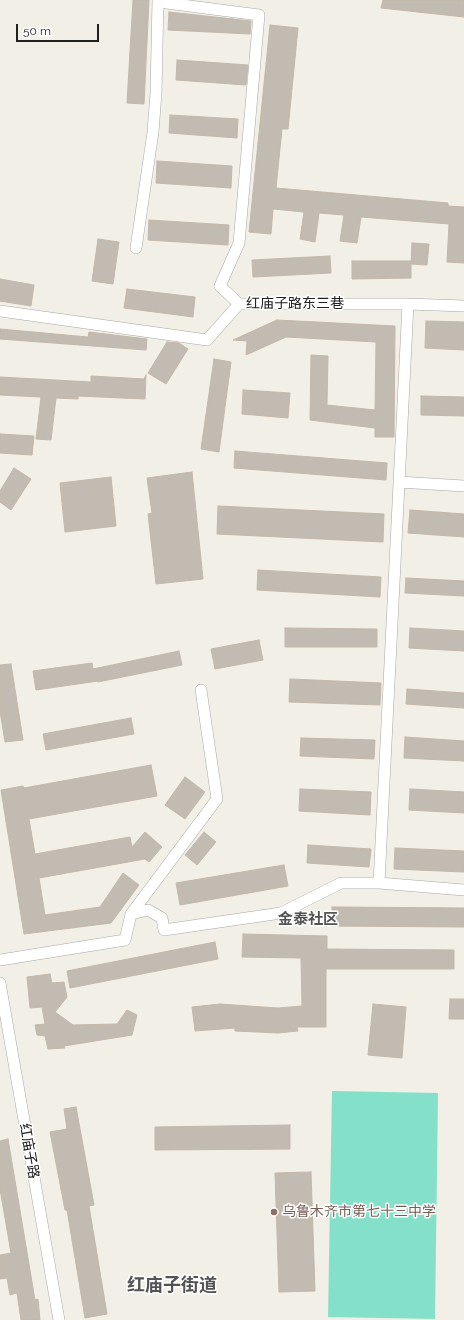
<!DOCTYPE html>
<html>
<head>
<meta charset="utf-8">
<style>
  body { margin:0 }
  #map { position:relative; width:464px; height:1320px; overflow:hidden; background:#f1efe6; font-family:Raleway,sans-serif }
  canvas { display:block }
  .scale { position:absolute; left:16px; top:24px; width:83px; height:18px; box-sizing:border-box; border:2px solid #202020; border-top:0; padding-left:5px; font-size:12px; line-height:14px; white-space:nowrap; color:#202020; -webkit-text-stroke:3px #fff; paint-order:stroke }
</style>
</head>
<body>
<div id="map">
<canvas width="464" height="1320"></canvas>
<div class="scale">50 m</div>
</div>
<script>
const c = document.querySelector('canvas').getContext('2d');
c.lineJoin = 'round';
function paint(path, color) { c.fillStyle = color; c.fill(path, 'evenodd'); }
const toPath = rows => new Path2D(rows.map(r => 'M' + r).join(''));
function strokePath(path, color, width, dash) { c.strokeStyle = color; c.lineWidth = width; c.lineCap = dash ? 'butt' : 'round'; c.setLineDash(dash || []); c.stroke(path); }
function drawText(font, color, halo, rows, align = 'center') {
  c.font = font + ' Raleway,"Noto Sans SC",sans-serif'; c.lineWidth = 3; c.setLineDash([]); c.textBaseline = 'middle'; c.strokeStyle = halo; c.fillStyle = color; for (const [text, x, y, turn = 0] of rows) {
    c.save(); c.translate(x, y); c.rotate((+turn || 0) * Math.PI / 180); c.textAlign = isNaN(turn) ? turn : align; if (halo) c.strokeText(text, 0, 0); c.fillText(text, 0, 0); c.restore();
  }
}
paint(toPath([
  [332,1091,438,1093,435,1319,328,1317]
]), '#84e0c9');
const building = toPath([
  [133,0,149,0,144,104,127,103,133,0],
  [383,0,464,0,464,17,381,8,383,0],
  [169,12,251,21,250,34,168,30,169,12],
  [270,25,298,28,288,129,282,129,276,188,448,203,448,206,464,207,464,263,447,262,449,224,361,217,357,243,340,241,344,215,319,213,315,242,300,239,304,212,273,209,271,234,249,232,270,25],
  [177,60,248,65,246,85,176,80,177,60],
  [170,115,238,119,237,138,169,133,170,115],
  [157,161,232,166,231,188,156,183,157,161],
  [149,220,229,225,228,245,148,240,149,220],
  [98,239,119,242,113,284,92,281,98,239],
  [412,243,429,244,427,265,411,264,412,243],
  [330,256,331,273,253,277,252,260,330,256],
  [352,261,411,261,411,278,352,279,352,261],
  [0,279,34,285,31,306,0,301,0,279],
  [127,289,195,297,193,317,124,308,127,289],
  [277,320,395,326,394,437,375,437,375,428,310,420,311,355,328,356,327,405,375,410,376,342,286,337,246,355,247,341,233,340,277,320],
  [426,321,464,322,464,350,425,348,426,321],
  [0,329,88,337,89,332,147,339,146,350,0,339,0,329],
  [167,342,179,343,188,349,166,384,148,373,167,342],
  [214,359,231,362,219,452,201,449,214,359],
  [146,375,145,399,78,396,78,399,56,398,51,440,36,439,41,397,0,395,0,377,91,382,91,376,144,379,146,375],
  [243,390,290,393,288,418,242,414,243,390],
  [421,396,464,397,464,416,421,415,421,396],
  [0,434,34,436,32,455,0,453,0,434],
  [235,451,387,463,386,480,234,468,235,451],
  [14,468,31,479,11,510,0,502,0,491,14,468],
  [192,472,203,579,156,584,148,514,152,513,147,478,192,472],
  [111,477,116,526,65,532,60,483,111,477],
  [218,506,384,514,383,542,217,534,218,506],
  [410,510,464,514,464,537,408,533,410,510],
  [258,570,381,577,380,597,257,590,258,570],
  [406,578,464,581,464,596,405,593,406,578],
  [285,628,377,629,377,647,285,647,285,628],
  [410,628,464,631,464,651,409,648,410,628],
  [259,640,263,660,215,669,211,649,259,640],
  [179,651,182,665,98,682,98,681,36,690,33,671,92,663,93,669,179,651],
  [11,664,23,740,5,742,0,711,0,665,11,664],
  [290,679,381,683,380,705,289,702,290,679],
  [407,689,464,693,464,708,406,704,407,689],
  [131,718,134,734,46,750,43,734,131,718],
  [405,737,464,741,464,761,404,758,405,737],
  [301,738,375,740,374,759,300,756,301,738],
  [151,765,157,796,29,819,35,854,130,837,132,847,145,832,162,847,149,862,145,859,39,878,45,915,100,907,123,873,139,885,111,923,24,934,1,790,23,786,24,788,151,765],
  [185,777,205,792,185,819,165,805,185,777],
  [300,789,371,792,370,815,299,811,300,789],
  [410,789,464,792,464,813,409,810,410,789],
  [204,832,216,842,197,865,185,855,204,832],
  [308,845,371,849,369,867,307,863,308,845],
  [395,848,464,851,464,872,394,869,395,848],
  [284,865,288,886,180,905,176,883,284,865],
  [332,907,464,908,464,927,332,926,332,907],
  [243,934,327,936,327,949,454,950,454,969,326,969,326,1027,297,1027,298,1031,278,1033,235,1031,235,1028,195,1031,192,1007,220,1004,278,1008,302,1006,301,958,242,957,243,934],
  [215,942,218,959,70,988,67,971,215,942],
  [50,974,52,983,64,982,67,997,55,1012,73,1025,117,1024,127,1010,137,1015,132,1035,64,1046,65,1048,48,1049,45,1036,37,1035,35,1025,45,1024,42,1007,30,1008,27,977,50,974],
  [450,999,464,999,464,1019,449,1019,450,999],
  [373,1004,406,1007,402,1058,368,1055,373,1004],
  [76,1107,94,1205,89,1206,107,1314,85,1318,67,1210,65,1210,50,1132,67,1129,64,1109,76,1107],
  [290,1125,290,1149,155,1150,155,1127,290,1125],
  [8,1139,35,1300,38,1299,40,1320,21,1320,17,1293,10,1295,7,1278,0,1279,0,1255,11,1253,0,1189,0,1141,8,1139],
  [311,1172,315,1291,279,1292,275,1173,311,1172]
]);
paint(building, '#c1bbb2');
strokePath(building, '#c3b7a8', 1);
const minor = toPath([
  [159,2,259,15,239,243,220,286,239,304],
  [136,248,153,132,156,93,158,0],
  [0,311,207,340,239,304,408,304,464,306],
  [399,482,464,486],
  [379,883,408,304],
  [131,914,148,910,162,918,164,930,281,913,341,883,379,883,464,890],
  [0,960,125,940,131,914,217,799,201,690],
  [0,983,59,1320]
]);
strokePath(minor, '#a7a7a7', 12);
strokePath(minor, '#fff', 11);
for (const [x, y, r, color] of [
  [274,1212,4,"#8d6e63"]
]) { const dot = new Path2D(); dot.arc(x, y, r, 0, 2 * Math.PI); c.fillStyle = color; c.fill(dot); strokePath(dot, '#fff', 1.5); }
drawText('14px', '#202020', '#fff', [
  ["红庙子路东三巷",295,304],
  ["红庙子路",29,1151,80]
]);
drawText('14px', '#785e54', '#fff', [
  ["乌鲁木齐市第七十三中学",282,1212]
], 'left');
drawText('bold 15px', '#535353', '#fff', [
  ["金泰社区",308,919]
]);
drawText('bold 18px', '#535353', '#fff', [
  ["红庙子街道",172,1286]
]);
</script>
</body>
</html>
